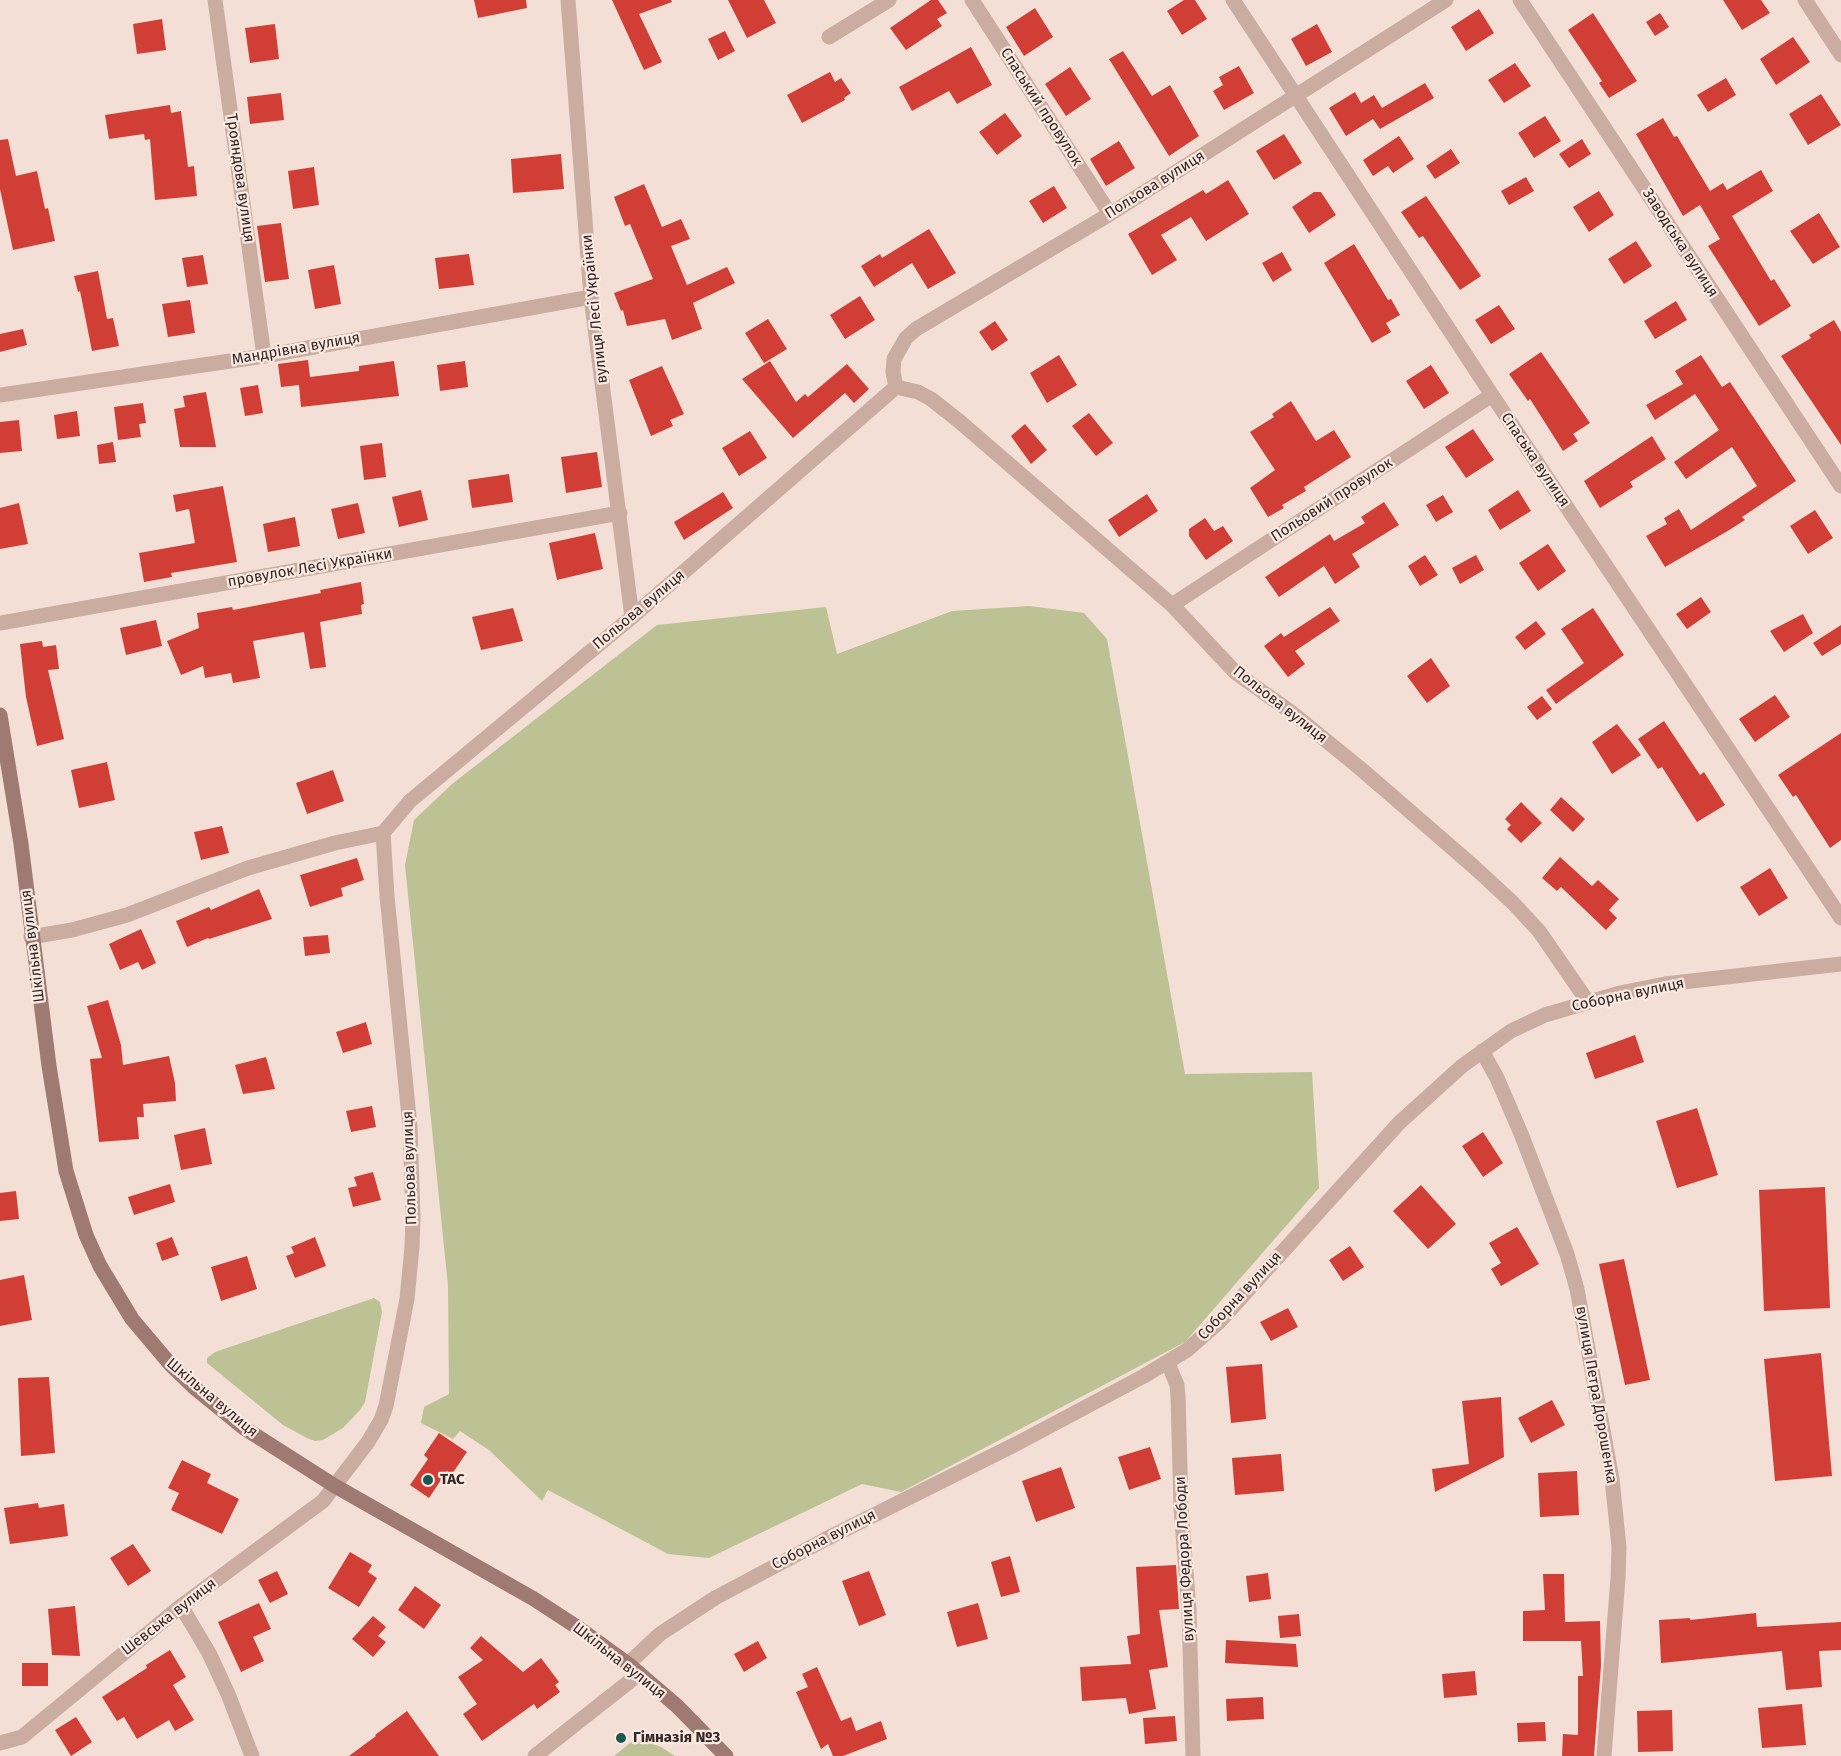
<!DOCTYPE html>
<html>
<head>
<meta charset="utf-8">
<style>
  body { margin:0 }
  canvas { display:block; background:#f3dfd5 }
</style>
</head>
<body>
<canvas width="1841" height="1756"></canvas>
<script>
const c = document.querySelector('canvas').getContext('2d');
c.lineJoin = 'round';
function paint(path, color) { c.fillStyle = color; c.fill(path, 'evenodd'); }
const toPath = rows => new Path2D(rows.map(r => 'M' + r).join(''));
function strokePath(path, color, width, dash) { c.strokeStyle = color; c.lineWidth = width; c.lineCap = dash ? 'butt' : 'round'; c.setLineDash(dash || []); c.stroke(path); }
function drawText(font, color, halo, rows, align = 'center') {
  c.font = font + ' "Fira Sans",sans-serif'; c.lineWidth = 4.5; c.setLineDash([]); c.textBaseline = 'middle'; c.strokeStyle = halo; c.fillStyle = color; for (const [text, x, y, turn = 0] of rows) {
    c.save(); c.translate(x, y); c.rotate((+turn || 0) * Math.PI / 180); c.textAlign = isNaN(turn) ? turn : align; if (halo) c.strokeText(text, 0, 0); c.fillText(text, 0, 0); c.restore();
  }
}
paint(toPath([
  [1029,606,1084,613,1107,639,1185,1074,1312,1072,1319,1188,1185,1342,901,1492,862,1484,709,1558,668,1554,548,1490,542,1501,489,1450,460,1431,453,1439,421,1423,424,1407,449,1394,448,1286,405,865,414,820,452,784,657,625,826,607,837,654,952,611],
  [374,1298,380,1302,382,1312,365,1402,360,1410,343,1428,323,1440,315,1441,307,1438,283,1425,207,1363,207,1358,215,1352],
  [637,1741,645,1741,661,1747,675,1756,614,1756,630,1743]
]), '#bcc294');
paint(toPath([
  [474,0,526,0,527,8,478,18],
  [612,0,671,0,672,2,639,14,662,62,644,70],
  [728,0,764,0,776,23,747,38],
  [931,0,938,0,947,13,937,19,942,26,906,50,890,28],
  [1184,0,1195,0,1207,19,1182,35,1167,11],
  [1723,0,1761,0,1770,13,1742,30],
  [1035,8,1053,37,1024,56,1006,27],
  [1479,9,1494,33,1466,51,1451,27],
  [1593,13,1637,81,1609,98,1599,83,1602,81,1568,30],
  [1660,13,1669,27,1655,36,1646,22],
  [162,19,166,50,137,54,133,24],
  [275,24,279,59,250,63,245,28],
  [1317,24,1332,52,1306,66,1291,39],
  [725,31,735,51,718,60,708,39],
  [1793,37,1810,62,1776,85,1760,59],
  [971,47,992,85,957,104,949,91,912,111,899,87],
  [1123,51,1152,96,1170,85,1199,136,1169,156,1109,59],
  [1515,63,1531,86,1504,103,1488,80],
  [1239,66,1254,93,1224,110,1213,91,1223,85,1219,77],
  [1070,67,1091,99,1066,116,1045,84],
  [830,72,835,82,841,78,851,93,844,98,845,100,802,123,787,95],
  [1726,78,1736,95,1708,112,1697,95],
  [1425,83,1434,98,1380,129,1373,119,1346,136,1329,108,1355,92,1361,103,1374,95,1382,108],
  [281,93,284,120,250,124,247,97],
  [1821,94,1841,125,1808,145,1789,114],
  [170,105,171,113,181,111,188,167,194,166,197,196,155,200,150,139,145,140,144,134,109,139,105,115],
  [1005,113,1022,136,997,155,979,132],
  [1545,116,1561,141,1534,158,1518,133],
  [1663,118,1674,137,1677,136,1710,191,1723,183,1727,190,1761,170,1773,191,1732,216,1771,281,1774,279,1791,306,1759,326,1708,246,1720,239,1700,205,1683,216,1636,134],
  [1284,134,1302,163,1274,180,1256,151],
  [1399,136,1414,159,1393,173,1388,166,1373,176,1363,160],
  [8,139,16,176,37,171,45,209,48,208,55,241,13,250,0,189,0,140],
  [1582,139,1591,154,1569,168,1559,154],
  [1119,141,1135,168,1106,186,1090,159],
  [1451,149,1460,163,1435,179,1426,166],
  [561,154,564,189,513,193,511,159],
  [314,167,319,205,293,209,288,171],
  [1526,177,1534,191,1509,205,1501,191],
  [1228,180,1249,214,1206,241,1191,217,1161,235,1177,260,1152,275,1128,234,1203,190,1206,194],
  [644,184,662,227,681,219,690,239,671,246,687,285,727,267,735,283,693,303,702,329,672,340,665,319,627,326,623,310,621,311,614,293,653,279,630,224,625,226,614,197],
  [1054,186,1067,208,1043,223,1029,201],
  [1599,191,1614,215,1589,232,1573,207],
  [1314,192,1321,192,1336,215,1309,233,1292,207],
  [1426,196,1481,276,1460,290,1423,236,1419,238,1401,212],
  [1819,213,1840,247,1813,264,1790,231],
  [281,223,289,279,265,282,257,226],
  [929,229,956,273,928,289,912,263,874,287,861,266,880,254,882,258],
  [1636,241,1652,266,1624,284,1608,259],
  [1354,244,1388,300,1391,299,1400,315,1386,323,1391,332,1372,343,1324,263],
  [1282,252,1292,270,1273,282,1262,263],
  [469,254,474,285,439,289,435,258],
  [203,255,208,284,187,287,182,258],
  [334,265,341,304,315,309,308,270],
  [98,271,107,319,113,318,119,346,92,351,80,291,78,292,74,276],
  [860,296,875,320,845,339,830,315],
  [190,300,195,333,168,337,162,304],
  [1676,301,1687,320,1655,339,1644,321],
  [1499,305,1515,329,1491,344,1475,320],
  [768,319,787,349,764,363,745,333],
  [1834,320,1841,332,1841,445,1781,356,1811,338,1809,335],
  [995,321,1008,340,992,351,979,332],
  [23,329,27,345,0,352,0,334],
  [1541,352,1590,423,1573,434,1578,441,1563,451,1530,399,1528,401,1509,374],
  [1059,355,1077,385,1047,403,1030,373],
  [1701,355,1722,387,1730,382,1796,481,1742,517,1745,520,1726,532,1665,567,1646,536,1667,524,1664,518,1679,509,1691,530,1757,486,1732,447,1686,479,1674,462,1719,430,1695,394,1655,420,1646,405,1683,384,1675,371],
  [308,360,310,377,359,371,359,366,394,361,399,396,301,407,299,385,281,387,278,364],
  [465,361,468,387,440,391,437,365],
  [770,361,796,402,805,394,808,397,847,364,869,389,854,403,845,393,793,438,742,379],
  [1431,365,1449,393,1424,409,1406,381],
  [662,366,684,414,670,420,673,426,651,436,629,380],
  [258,385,263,413,245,416,240,388],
  [206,392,216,447,180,447,174,409,185,407,183,396],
  [1291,401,1316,441,1334,430,1351,457,1304,487,1306,491,1282,505,1284,508,1268,517,1250,488,1275,470,1250,432,1274,417,1272,414],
  [143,403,146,423,139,424,141,437,118,440,114,407],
  [77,411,80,436,57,439,54,415],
  [1089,413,1113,443,1096,456,1072,426],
  [19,420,22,451,0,453,0,422],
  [1025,424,1047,450,1031,464,1011,436],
  [1473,429,1494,460,1466,478,1445,447],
  [750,431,767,458,739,476,722,448],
  [1652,436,1666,459,1630,482,1633,487,1600,508,1584,481],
  [113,442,116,462,99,464,97,445],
  [382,443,386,477,364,480,360,446],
  [597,452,602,487,566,493,561,457],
  [509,474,513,502,472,508,468,480],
  [223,486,237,562,171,573,172,577,144,582,139,553,195,543,189,509,176,512,173,495],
  [421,490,428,520,399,527,392,497],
  [1518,490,1531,511,1500,530,1488,510],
  [723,492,733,508,684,540,674,522],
  [1147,494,1158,511,1119,537,1108,520],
  [1443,495,1453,512,1436,522,1426,505],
  [1384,502,1399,525,1352,554,1360,567,1335,584,1324,566,1279,597,1265,577,1330,534,1334,541,1365,523,1361,517],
  [19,503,28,544,0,549,0,508],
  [358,503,365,533,338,539,331,509],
  [1815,510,1833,538,1808,554,1790,526],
  [295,517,300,546,268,552,263,524],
  [1205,518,1214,531,1223,526,1233,541,1206,560,1189,536,1189,529],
  [595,533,603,569,557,580,549,543],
  [1548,544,1566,571,1538,591,1519,563],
  [1425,555,1438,575,1420,586,1408,566],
  [1476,555,1484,570,1460,584,1452,568],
  [361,582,364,604,361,605,362,614,320,622,326,667,310,669,304,632,253,641,260,678,233,683,231,673,205,678,203,666,181,675,167,641,199,628,197,613,232,607,233,610,321,593,320,590],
  [1701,597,1711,612,1687,629,1676,614],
  [1330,607,1340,621,1295,651,1305,664,1288,677,1264,646,1281,633,1284,637],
  [513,608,523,641,481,650,472,617],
  [1593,608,1624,655,1556,704,1546,690,1584,663,1561,629],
  [1803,614,1813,633,1784,652,1770,631],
  [156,620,162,646,126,655,120,628],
  [1536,621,1546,634,1525,650,1515,637],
  [1841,625,1841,644,1822,656,1813,643],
  [42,641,43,647,56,645,59,669,48,670,64,739,37,746,26,697,20,644],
  [1431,658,1450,686,1427,703,1407,676],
  [1775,695,1790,717,1755,742,1739,719],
  [1542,696,1552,709,1537,720,1527,707],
  [1664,721,1700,775,1704,772,1725,805,1697,822,1662,767,1658,769,1638,739],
  [1617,724,1641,755,1612,774,1592,742],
  [1841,733,1841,840,1830,848,1796,795,1793,797,1778,775],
  [107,762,115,800,79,808,71,770],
  [333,770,344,801,307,814,296,783],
  [1561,797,1585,819,1573,832,1550,810],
  [1521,802,1542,823,1521,843,1507,829,1511,825,1505,819],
  [222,826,229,853,201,860,194,832],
  [1560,857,1592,886,1598,880,1619,899,1609,910,1617,918,1606,930,1561,887,1557,891,1542,878],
  [357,858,364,880,341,888,343,896,310,907,300,875],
  [1770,868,1788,898,1759,916,1740,887],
  [259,889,272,919,209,939,208,938,187,947,176,921,209,907,211,910],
  [141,929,156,963,142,970,138,962,120,970,109,944],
  [328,935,330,953,305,956,303,937],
  [108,1000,121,1045,123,1065,169,1056,175,1083,176,1101,143,1104,144,1117,137,1117,139,1139,99,1142,90,1059,102,1058,87,1006],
  [366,1022,372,1044,343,1053,336,1032],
  [1635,1035,1644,1062,1595,1079,1586,1053],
  [266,1057,275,1089,243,1094,235,1065],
  [372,1106,376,1127,351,1132,346,1111],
  [1697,1108,1718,1175,1677,1188,1656,1121],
  [205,1128,212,1164,181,1170,174,1135],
  [1483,1132,1503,1163,1483,1177,1462,1146],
  [373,1172,381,1200,353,1207,348,1188,357,1186,354,1177],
  [170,1184,175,1202,134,1215,128,1197],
  [1421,1185,1456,1224,1428,1249,1393,1211],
  [1825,1187,1830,1308,1764,1311,1759,1190],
  [16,1191,19,1219,0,1221,0,1193],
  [1517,1227,1539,1264,1501,1286,1491,1269,1501,1263,1489,1243],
  [172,1237,179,1255,162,1261,156,1243],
  [315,1237,326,1266,295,1278,286,1256,294,1253,291,1247],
  [1350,1246,1364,1267,1343,1281,1329,1260],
  [247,1256,257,1289,221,1301,211,1267],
  [1624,1259,1650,1380,1625,1385,1599,1264],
  [24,1275,32,1320,0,1326,0,1280],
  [1288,1308,1298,1327,1271,1341,1260,1322],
  [1821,1353,1832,1476,1775,1481,1764,1359],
  [1262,1364,1266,1419,1231,1423,1226,1367],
  [49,1377,55,1453,21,1456,18,1378],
  [1501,1397,1504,1457,1435,1492,1432,1469,1469,1464,1462,1401],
  [1552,1400,1565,1425,1531,1443,1518,1418],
  [439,1433,467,1452,452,1474,447,1471,429,1498,410,1485,428,1459,424,1455],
  [1150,1447,1161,1479,1129,1490,1118,1457],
  [1281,1454,1284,1491,1235,1495,1232,1458],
  [182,1460,211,1474,207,1483,239,1499,222,1534,171,1510,179,1493,168,1488],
  [1061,1467,1075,1508,1036,1522,1022,1481],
  [1577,1471,1579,1515,1540,1517,1538,1473],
  [38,1503,39,1508,64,1504,68,1536,10,1544,4,1508],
  [133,1544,151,1571,128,1586,110,1558],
  [350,1552,372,1565,368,1572,377,1578,359,1607,328,1588],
  [1010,1556,1020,1592,1001,1597,991,1562],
  [1176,1565,1179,1609,1159,1610,1168,1667,1149,1670,1156,1709,1129,1714,1126,1698,1082,1701,1080,1667,1131,1664,1127,1636,1140,1634,1136,1567],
  [277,1571,288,1594,270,1603,258,1580],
  [869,1571,886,1615,859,1626,842,1581],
  [1268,1573,1271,1599,1249,1602,1246,1576],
  [1543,1574,1564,1574,1565,1622,1600,1621,1601,1665,1594,1756,1562,1756,1563,1734,1578,1735,1578,1676,1583,1676,1581,1641,1523,1641,1523,1611,1545,1610],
  [415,1586,441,1605,424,1629,398,1610],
  [259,1603,271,1629,253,1637,264,1661,241,1672,218,1622],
  [978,1603,988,1639,957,1647,947,1612],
  [75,1606,80,1656,52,1655,48,1609],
  [1756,1613,1757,1627,1841,1622,1841,1650,1819,1651,1822,1687,1786,1690,1782,1651,1661,1663,1659,1620,1690,1618,1690,1620],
  [1299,1614,1301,1636,1280,1638,1278,1616],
  [373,1616,386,1627,378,1636,386,1642,373,1657,352,1639],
  [481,1636,523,1672,541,1658,559,1682,555,1685,560,1692,537,1709,534,1704,482,1741,463,1714,477,1704,458,1677,483,1660,470,1648],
  [1226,1640,1296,1644,1298,1667,1225,1663],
  [758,1641,767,1658,744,1672,734,1654],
  [170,1650,186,1677,173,1685,194,1720,175,1731,169,1720,137,1739,124,1717,117,1721,102,1697,147,1668,146,1665],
  [22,1663,48,1663,48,1686,22,1686],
  [817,1667,841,1721,851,1717,856,1731,881,1721,887,1739,843,1756,833,1756,828,1744,821,1749,796,1692,808,1687,802,1674],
  [1475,1671,1477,1695,1444,1698,1442,1674],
  [1263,1697,1264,1719,1227,1721,1226,1699],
  [1802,1704,1806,1745,1762,1748,1758,1708],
  [1672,1710,1673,1751,1638,1752,1637,1711],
  [407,1711,439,1756,349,1756,376,1736,375,1735],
  [1175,1716,1177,1741,1145,1744,1143,1718],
  [76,1717,92,1742,71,1756,55,1730],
  [1545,1722,1546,1741,1518,1742,1517,1723]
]), '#d03e36');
strokePath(toPath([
  [215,0,264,356],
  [568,0,591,297,632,617],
  [972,0,1110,214],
  [1233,0,1492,395,1841,918],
  [1520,0,1841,486],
  [1805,0,1841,55],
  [829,37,889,0],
  [896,387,918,392,931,399,959,421,1172,605,1236,673,1291,712,1361,769,1473,866,1513,903,1539,931,1588,1002],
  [896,387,893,372,894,359,906,338,916,329,1110,214,1446,0],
  [0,395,264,356,591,297],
  [1172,605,1492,395],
  [0,623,620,513],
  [31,937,72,930,127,915,248,868,335,843,383,833],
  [1482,1051,1497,1078,1522,1136,1567,1254,1577,1289,1612,1479,1619,1547,1618,1578,1604,1756],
  [1168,1363,1177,1385,1178,1396,1181,1508,1189,1610,1193,1756],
  [181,1606,209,1653,228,1694,252,1756],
  [628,1664,660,1634,715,1598,826,1539,1018,1443,1144,1376,1187,1350,1220,1321,1399,1123,1462,1066,1511,1031,1545,1015,1620,993,1665,984,1841,964],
  [0,1743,22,1737,181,1606,323,1501,368,1442,381,1420,386,1406,407,1299,412,1247,413,1217,410,1127,387,896,383,833,410,801,632,617,896,387],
  [535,1756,639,1674]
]), '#cbaca1', 15);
strokePath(toPath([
  [0,715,21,844,49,1066,66,1171,86,1235,100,1266,132,1319,170,1364,196,1389,244,1428,335,1486,534,1599,580,1629,628,1664,677,1706,726,1756]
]), '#9f7a72', 15);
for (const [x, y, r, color] of [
  [428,1480,6,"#175951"],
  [621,1738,6,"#175951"]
]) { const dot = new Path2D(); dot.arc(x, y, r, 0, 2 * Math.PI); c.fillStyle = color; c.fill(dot); strokePath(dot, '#faeae1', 2); }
drawText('15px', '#342624', '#faeae1', [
  ["Спаський провулок",1041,107,57],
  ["Трояндова вулиця",240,178,82],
  ["Польова вулиця",1155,185,-32],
  ["Заводська вулиця",1680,243,57],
  ["вулиця Лесі Українки",595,309,-96],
  ["Мандрівна вулиця",296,349,-10],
  ["Спаська вулиця",1535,460,56],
  ["Польовий провулок",1332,500,-33],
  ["провулок Лесі Українки",310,568,-10],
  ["Польова вулиця",639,610,-40],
  ["Польова вулиця",1280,705,38],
  ["Шкільна вулиця",33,946,-97],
  ["Соборна вулиця",1628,995,-12],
  ["Польова вулиця",410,1168,-92],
  ["Соборна вулиця",1240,1296,-47],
  ["вулиця Петра Дорошенка",1596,1395,80],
  ["Шкільна вулиця",212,1398,40],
  ["Соборна вулиця",824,1540,-27],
  ["вулиця Федора Лободи",1185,1559,-93],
  ["Шевська вулиця",169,1617,-38],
  ["Шкільна вулиця",619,1661,38]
]);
drawText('bold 15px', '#342624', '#faeae1', [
  ["ТАС",440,1480],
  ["Гімназія №3",633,1738]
], 'left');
</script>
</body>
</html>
